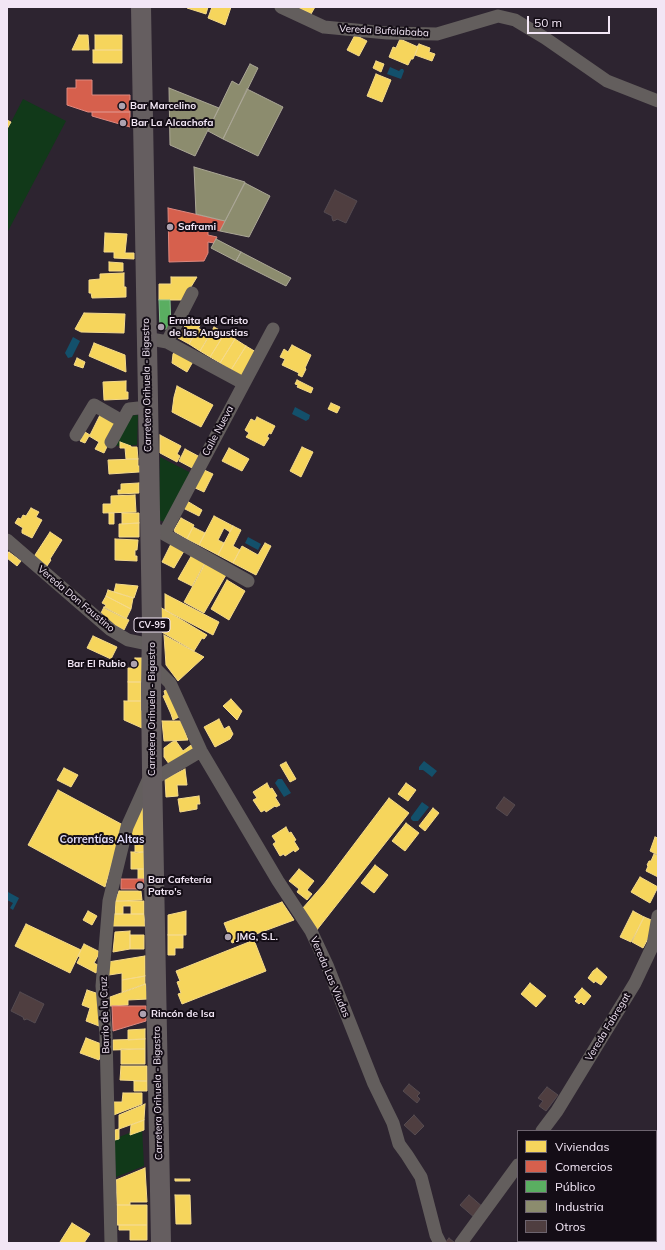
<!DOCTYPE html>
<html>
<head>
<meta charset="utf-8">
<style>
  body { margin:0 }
  #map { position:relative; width:665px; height:1250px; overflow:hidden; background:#2d2430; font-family:Mulish,sans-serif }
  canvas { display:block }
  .frame { position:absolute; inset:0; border:8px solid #f2e6f5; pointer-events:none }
  .legend { position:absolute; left:517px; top:1130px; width:140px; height:112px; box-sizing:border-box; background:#140d16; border:1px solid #6d646f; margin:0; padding:5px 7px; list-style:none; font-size:12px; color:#f2e6f5 }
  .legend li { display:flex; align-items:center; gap:8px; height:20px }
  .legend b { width:20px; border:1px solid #6d646f }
  .scale { position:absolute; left:527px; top:16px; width:83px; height:18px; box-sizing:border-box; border:2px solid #f2e6f5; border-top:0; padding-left:5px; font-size:12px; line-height:14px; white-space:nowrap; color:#f2e6f5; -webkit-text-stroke:3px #140d16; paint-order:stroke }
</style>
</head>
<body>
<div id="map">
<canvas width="665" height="1250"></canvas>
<div class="frame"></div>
<ul class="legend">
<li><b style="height:11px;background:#f6d55c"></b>Viviendas</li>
<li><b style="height:11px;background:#d6604d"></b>Comercios</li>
<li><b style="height:11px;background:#5aae61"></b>Público</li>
<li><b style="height:11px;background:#8c8c6e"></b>Industria</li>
<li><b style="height:11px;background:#4f3e40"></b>Otros</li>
</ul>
<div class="scale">50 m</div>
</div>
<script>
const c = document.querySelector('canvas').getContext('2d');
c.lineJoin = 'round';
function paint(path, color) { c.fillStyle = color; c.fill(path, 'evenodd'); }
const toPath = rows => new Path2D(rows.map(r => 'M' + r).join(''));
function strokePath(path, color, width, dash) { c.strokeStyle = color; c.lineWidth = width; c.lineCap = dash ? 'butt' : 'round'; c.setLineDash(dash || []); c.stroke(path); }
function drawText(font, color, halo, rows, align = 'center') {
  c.font = font + ' Mulish,sans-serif'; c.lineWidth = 4; c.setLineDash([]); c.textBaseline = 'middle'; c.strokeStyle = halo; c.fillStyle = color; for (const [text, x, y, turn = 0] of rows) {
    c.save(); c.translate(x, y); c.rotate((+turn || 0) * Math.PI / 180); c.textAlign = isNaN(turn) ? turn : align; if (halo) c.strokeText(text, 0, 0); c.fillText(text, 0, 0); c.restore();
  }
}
paint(toPath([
  [23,99,66,121,7,233,7,130],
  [138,415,137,445,113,446,128,416],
  [160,457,191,473,167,523,159,520],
  [142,1128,144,1166,116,1177,114,1139]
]), '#113919');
paint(toPath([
  [390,67,399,71,401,69,403,69,404,71,401,79,387,74],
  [73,337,80,341,72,357,68,358,65,353],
  [295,407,310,415,309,419,306,421,292,414],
  [248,537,261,544,258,550,245,543],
  [424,761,437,771,432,777,423,770,419,770,419,767],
  [278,779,282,779,291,793,284,797,275,783],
  [422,802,429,807,418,821,413,821,411,819,411,817],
  [8,892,19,898,13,910,10,908,13,903,7,900]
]), '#13506b');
const homes = toPath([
  [188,7,208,7,206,14,187,8,188,7],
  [212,7,231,7,225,25,208,18,212,7],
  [297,7,315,7,311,14,297,7],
  [79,35,88,35,89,50,72,50,79,35],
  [95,35,122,35,122,50,95,50,95,35],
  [355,35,367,41,359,56,347,50,355,35],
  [400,39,418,47,413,59,411,59,408,65,389,57,393,47,396,48,400,39],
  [419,44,430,48,429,52,435,54,432,61,415,55,418,47,417,46,418,46,419,44],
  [93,50,122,50,122,63,93,63,93,50],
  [376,61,384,64,381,72,373,68,376,61],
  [376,74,391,80,382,102,367,96,376,74],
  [7,120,11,122,7,129,7,120],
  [105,233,127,234,125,253,134,253,134,259,114,258,114,252,104,252,105,233],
  [109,262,123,263,123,271,109,271,109,262],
  [124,273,124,287,126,287,126,297,92,298,91,293,89,293,89,280,100,279,100,274,124,273],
  [171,277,197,277,183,300,159,300,159,284,171,284,171,277],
  [84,313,125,314,124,333,81,332,75,329,84,313],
  [190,317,201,324,189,344,178,338,190,317],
  [214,327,225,333,210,357,200,351,214,327],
  [198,328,210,335,200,351,189,344,198,328],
  [225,333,235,339,220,363,210,357,225,333],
  [235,339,246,346,231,370,220,363,235,339],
  [94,343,125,355,126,372,89,356,94,343],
  [292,345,311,355,305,368,306,369,302,377,298,375,299,373,282,365,285,359,280,357,284,349,288,352,292,345],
  [246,346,256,352,242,376,231,370,246,346],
  [176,350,195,358,187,372,172,363,173,354,176,350],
  [77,358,85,362,83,368,74,365,77,358],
  [297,380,313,388,311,393,297,387,298,385,295,384,297,380],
  [126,381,126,392,128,392,128,399,104,400,103,382,126,381],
  [177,386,213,405,201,427,172,412,174,397,177,386],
  [331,403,340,407,337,413,328,409,331,403],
  [100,415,115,423,116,428,104,453,95,449,99,442,89,436,85,443,80,441,85,432,90,435,100,415],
  [257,417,275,426,271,434,269,433,267,437,269,438,264,446,246,437,249,433,245,430,251,419,255,421,257,417],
  [160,435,181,446,177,454,180,456,177,462,160,453,160,435],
  [120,442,131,446,131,447,137,447,138,459,126,459,125,448,120,448,120,442],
  [302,447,313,452,301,477,290,471,302,447],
  [229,448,249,459,242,471,222,461,229,448],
  [185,449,200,457,194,469,179,461,185,449],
  [138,459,138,466,140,466,140,472,139,472,109,474,108,460,138,459],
  [202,469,213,474,204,492,193,487,202,469],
  [139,483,139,493,118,494,118,490,121,490,121,484,139,483],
  [135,495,136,512,103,513,103,504,111,504,111,496,135,495],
  [187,501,202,510,199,516,183,508,187,501],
  [31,508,39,512,36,517,42,520,32,538,22,533,22,530,23,528,15,523,18,518,21,519,23,515,26,516,31,508],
  [109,513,114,513,114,524,109,524,109,513],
  [122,513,139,513,139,523,122,524,122,513],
  [214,516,233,526,230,532,224,528,218,540,224,543,218,555,199,545,214,516],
  [181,518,194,525,187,539,175,532,174,530,181,518],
  [139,523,139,537,119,537,119,524,139,523],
  [233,526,241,530,233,546,240,550,233,563,218,555,233,526],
  [193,527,205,533,199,545,187,539,193,527],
  [50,532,62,540,50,559,51,560,47,566,35,557,35,555,50,532],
  [115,539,138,540,137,550,135,550,135,556,137,556,137,561,115,560,115,539],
  [265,543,271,546,256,575,233,563,242,546,258,555,265,543],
  [171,544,184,551,174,568,162,562,171,544],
  [9,552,21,561,17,566,7,558,7,554,9,552],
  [193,553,206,561,192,586,178,579,193,553],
  [205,564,226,575,204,613,184,602,205,564],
  [227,580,245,591,229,620,211,609,227,580],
  [116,584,138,586,134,598,114,592,116,584],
  [108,590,133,598,131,609,106,596,108,590],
  [165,594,219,622,213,635,165,610,165,594],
  [106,596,131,609,126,619,104,608,106,605,102,603,106,596],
  [104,607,129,620,124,630,99,617,104,607],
  [160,607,207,635,204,639,202,638,194,651,160,631,160,607],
  [164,635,204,657,178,681,166,665,164,635],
  [93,636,117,647,111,659,87,648,93,636],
  [135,658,142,658,142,682,128,682,128,668,135,668,135,658],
  [128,682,141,682,141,701,128,701,128,682],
  [168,689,179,717,173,720,171,714,163,696,165,695,164,691,168,689],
  [231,699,242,711,237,720,223,706,231,699],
  [124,701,141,701,141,711,142,711,142,728,124,720,124,701],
  [219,719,224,729,229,726,233,734,230,739,215,747,204,727,219,719],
  [162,721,181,721,188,740,164,741,162,721],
  [176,741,183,751,191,745,195,750,172,768,164,757,164,748,172,742,176,741],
  [286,762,296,779,290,782,280,765,286,762],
  [64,768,78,775,71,787,57,780,64,768],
  [185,769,187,785,177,785,178,796,166,797,165,779,185,769],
  [267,783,270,789,272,788,277,796,275,797,280,805,276,807,275,806,266,812,265,810,261,812,253,800,257,798,253,792,267,783],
  [406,783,416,790,408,801,398,794,406,783],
  [58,790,123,825,105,887,28,845,58,790],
  [199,796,200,804,197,804,197,809,180,812,178,799,199,796],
  [389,798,409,813,316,931,302,909,324,884,389,798],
  [143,805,144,836,128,836,143,805],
  [433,808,439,813,425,831,419,826,433,808],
  [406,823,419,833,405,851,392,841,406,823],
  [286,827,289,833,291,832,296,840,294,841,299,849,295,852,294,850,285,856,284,854,280,856,273,844,276,842,272,836,286,827],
  [135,836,144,836,144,852,135,853,135,836],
  [655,837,658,838,658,855,650,851,655,837],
  [131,852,144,852,144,869,131,869,131,852],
  [654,854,658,856,658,877,646,871,648,866,647,865,649,861,651,861,654,854],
  [375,865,388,875,374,893,361,883,375,865],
  [138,869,144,869,144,879,138,879,138,869],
  [299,869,314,881,307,890,312,894,307,900,297,892,299,889,289,881,299,869],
  [640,877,658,887,650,903,631,892,640,877],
  [119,891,141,891,142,900,115,901,119,891],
  [115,901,144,901,144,914,131,914,131,906,123,906,123,914,115,914,115,901],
  [282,902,294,920,232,943,224,923,282,902],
  [88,911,97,916,92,925,83,920,88,911],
  [186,911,186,935,168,935,168,915,186,911],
  [633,911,644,917,631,942,620,937,633,911],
  [114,914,144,914,145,926,112,926,114,914],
  [644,917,654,921,651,933,643,948,632,942,644,917],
  [26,924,81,950,70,973,15,946,26,924],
  [130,931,130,949,113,952,115,932,130,931],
  [130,935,144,935,144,949,130,949,130,935],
  [168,935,183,935,183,948,175,948,175,955,168,955,168,935],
  [254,940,266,971,182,1004,178,994,181,993,177,982,180,981,176,971,254,940],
  [84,944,100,952,94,963,100,966,96,973,77,963,80,957,78,956,84,944],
  [145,956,145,976,122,980,122,973,109,975,108,962,145,956],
  [597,968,607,977,601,985,595,981,594,983,588,978,593,971,597,968],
  [145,976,145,984,122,992,122,980,145,976],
  [530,983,546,996,536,1007,521,994,530,983],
  [146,984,148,999,128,1000,128,1005,110,1006,110,997,146,984],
  [582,988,591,996,584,1005,581,1002,579,1004,575,1001,577,999,574,997,582,988],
  [87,990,99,994,99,1026,86,1021,90,1008,82,1005,87,990],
  [145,1029,145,1039,128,1040,128,1030,145,1029],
  [86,1038,104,1045,99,1060,80,1053,86,1038],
  [145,1039,145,1049,113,1050,113,1040,145,1039],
  [121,1049,145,1049,145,1064,121,1064,121,1049],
  [121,1066,147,1066,147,1081,120,1080,121,1066],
  [134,1081,147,1081,147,1091,134,1091,134,1081],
  [123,1093,142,1093,142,1104,111,1116,112,1102,122,1102,123,1093],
  [145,1104,144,1120,119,1129,119,1115,145,1104],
  [144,1120,144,1130,130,1135,131,1125,144,1120],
  [119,1129,119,1139,115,1140,115,1130,119,1129],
  [145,1168,147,1202,130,1202,130,1205,117,1205,116,1180,145,1168],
  [175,1179,190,1179,190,1181,175,1181,175,1179],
  [175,1195,190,1195,191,1224,176,1224,175,1195],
  [117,1205,147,1205,147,1225,117,1225,117,1205],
  [72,1223,90,1234,84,1243,61,1243,60,1242,72,1223],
  [119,1225,147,1225,147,1240,130,1240,130,1230,119,1230,119,1225]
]);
paint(homes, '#f6d55c');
strokePath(homes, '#f5da8a', 1);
const shops = toPath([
  [76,80,92,80,92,95,130,95,130,112,88,112,67,105,67,88,76,88,76,80],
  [92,112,130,112,130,127,92,116,92,112],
  [168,208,225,221,220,231,208,228,208,235,217,237,214,243,208,242,208,253,204,261,169,262,168,208],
  [121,879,144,879,144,889,121,889,121,879],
  [112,1006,146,1006,146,1021,113,1031,112,1006]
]);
paint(shops, '#d6604d');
strokePath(shops, '#de887f', 1);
const public = toPath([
  [159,300,170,300,171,329,160,329,159,300]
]);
paint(public, '#5aae61');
strokePath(public, '#88bf8d', 1);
const industry = toPath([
  [250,64,258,68,223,139,208,131,232,81,239,85,250,64],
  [169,88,219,108,195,156,170,145,169,88],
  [247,89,283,107,258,156,223,139,247,89],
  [194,167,245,182,225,221,196,214,194,167],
  [245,183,270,196,249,237,220,231,245,183],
  [216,239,241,252,236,261,211,248,216,239],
  [241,252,291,278,286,286,236,261,241,252]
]);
paint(industry, '#8c8c6e');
strokePath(industry, '#aba796', 1);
const building = toPath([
  [335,190,357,201,346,223,337,219,336,220,333,221,332,218,332,216,324,212,335,190],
  [504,797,515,805,507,816,496,808,504,797],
  [20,992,44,1004,35,1023,27,1019,24,1020,23,1017,11,1011,20,992],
  [409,1084,420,1093,417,1096,420,1099,417,1103,403,1091,409,1084],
  [547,1087,558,1095,546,1111,539,1106,543,1101,538,1098,547,1087],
  [414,1115,424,1126,415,1135,404,1125,414,1115],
  [469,1195,484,1208,475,1218,460,1205,469,1195],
  [449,1238,455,1243,445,1243,449,1238]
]);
paint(building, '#4f3e40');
strokePath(building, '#554b50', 1);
strokePath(toPath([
  [281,7,324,27,387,33,437,34,498,16,515,20,545,38,607,81,658,101],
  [146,338,167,342,243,383],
  [167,342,192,293],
  [76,435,94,405,122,421],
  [111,442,129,409,148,407],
  [157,530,248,581],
  [164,534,273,329],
  [7,540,111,630,128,640,152,645],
  [151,664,170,683,201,751,278,881,311,931,327,965,374,1084,393,1123,399,1144,407,1155,421,1177,436,1235,440,1243],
  [152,780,201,751],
  [542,1131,557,1111,635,983,653,945,658,916],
  [111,1243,106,1035,102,986,109,901,127,827,150,776],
  [461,1243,518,1165]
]), '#635e5d', 13);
strokePath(toPath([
  [141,7,152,624,151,690,152,770,161,1243]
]), '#655e60', 20);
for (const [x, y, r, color] of [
  [122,106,4,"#ada2b0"],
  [123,123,4,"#ada2b0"],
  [170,227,4,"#ada2b0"],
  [161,327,4,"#ada2b0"],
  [134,664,4,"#ada2b0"],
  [140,886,4,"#ada2b0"],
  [228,937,4,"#ada2b0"],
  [143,1014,4,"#ada2b0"]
]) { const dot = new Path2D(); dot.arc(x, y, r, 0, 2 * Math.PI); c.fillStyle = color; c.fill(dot); strokePath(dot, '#140d16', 1.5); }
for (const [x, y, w] of [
  [152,625,36]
]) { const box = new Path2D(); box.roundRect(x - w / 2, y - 7, w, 14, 3); c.fillStyle = '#140d16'; c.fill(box); strokePath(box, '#f2e6f5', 1); }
drawText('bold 9px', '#f2e6f5', null, [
  ["CV-95",152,625]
]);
drawText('10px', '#f2e6f5', '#140d16', [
  ["Vereda Bufalababa",384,31,3],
  ["Carretera Orihuela - Bigastro",147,385,-91],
  ["Calle Nueva",218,431,-62],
  ["Vereda Don Faustino",76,599,40],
  ["Carretera Orihuela - Bigastro",152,709,-90],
  ["Vereda Las Viudas",330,977,67],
  ["Barrio de la Cruz",105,1015,-92],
  ["Vereda Fabregat",608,1027,-59],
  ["Carretera Orihuela - Bigastro",158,1093,-91]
]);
drawText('bold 10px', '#f2e6f5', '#140d16', [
  ["Bar Marcelino",130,106],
  ["Bar La Alcachofa",131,123],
  ["Saframi",178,227],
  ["Ermita del Cristo",169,321],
  ["de las Angustias",169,333],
  ["Bar El Rubio",126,664,"right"],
  ["Bar Cafetería",148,880],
  ["Patro's",148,892],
  ["JMG, S.L.",236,937],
  ["Rincón de Isa",151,1014]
], 'left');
drawText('bold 11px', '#dfdbf9', '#140d16', [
  ["Correntías Altas",102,840]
]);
</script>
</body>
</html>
